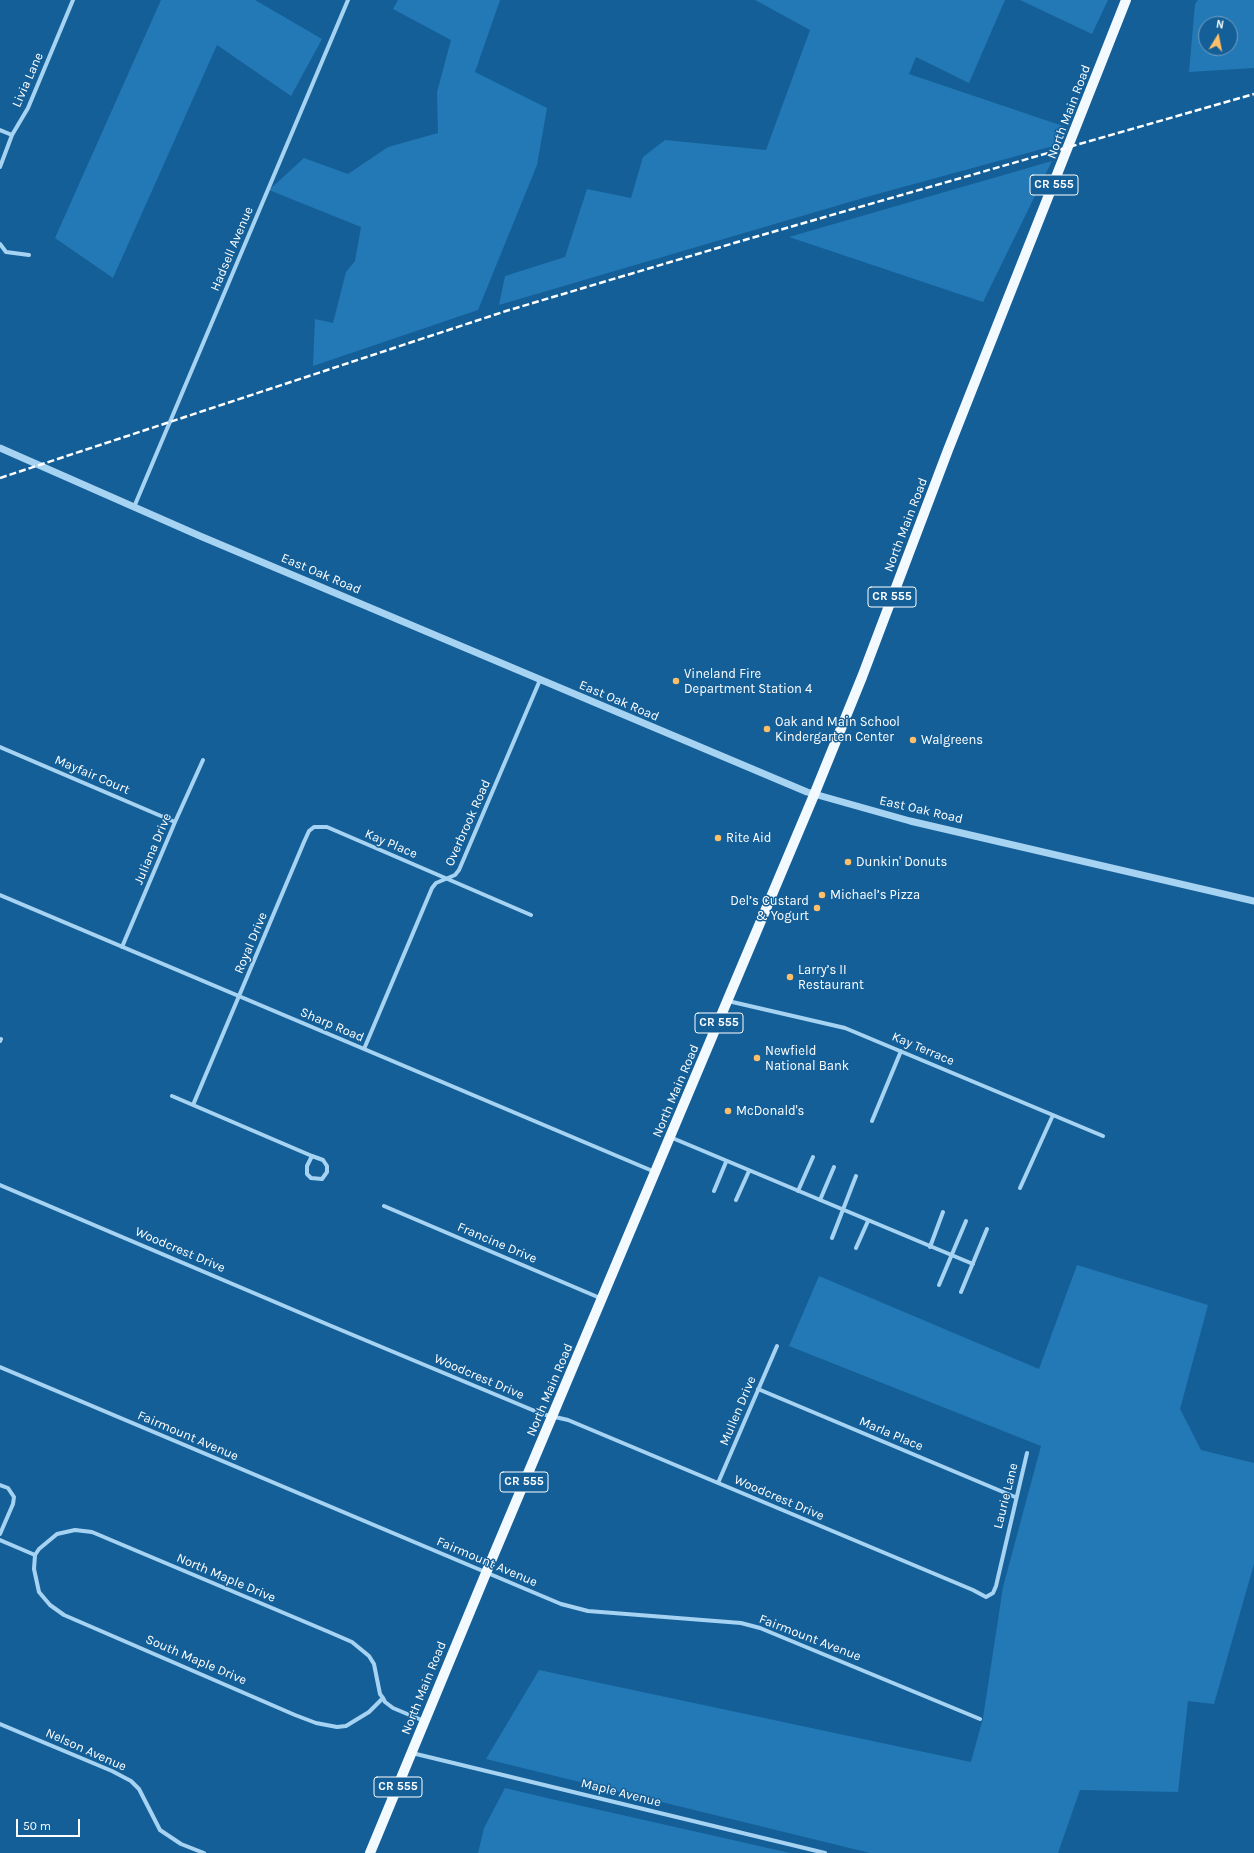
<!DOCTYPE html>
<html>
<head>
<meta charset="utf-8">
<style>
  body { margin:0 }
  #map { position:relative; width:1254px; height:1853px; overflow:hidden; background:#145f98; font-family:Karla,sans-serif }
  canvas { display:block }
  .north { position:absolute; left:1198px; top:16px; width:40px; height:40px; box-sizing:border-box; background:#145f98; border:1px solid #729fc1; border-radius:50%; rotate:10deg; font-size:11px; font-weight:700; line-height:16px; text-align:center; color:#fff }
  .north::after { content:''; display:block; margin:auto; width:14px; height:18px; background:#ffbf68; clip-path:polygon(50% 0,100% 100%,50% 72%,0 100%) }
  .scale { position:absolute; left:16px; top:1819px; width:64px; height:18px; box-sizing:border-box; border:2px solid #fff; border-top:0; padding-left:5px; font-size:12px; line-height:14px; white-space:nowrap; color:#fff; -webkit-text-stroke:3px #145f98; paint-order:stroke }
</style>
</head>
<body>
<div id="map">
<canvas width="1254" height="1853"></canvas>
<div class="north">N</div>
<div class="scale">50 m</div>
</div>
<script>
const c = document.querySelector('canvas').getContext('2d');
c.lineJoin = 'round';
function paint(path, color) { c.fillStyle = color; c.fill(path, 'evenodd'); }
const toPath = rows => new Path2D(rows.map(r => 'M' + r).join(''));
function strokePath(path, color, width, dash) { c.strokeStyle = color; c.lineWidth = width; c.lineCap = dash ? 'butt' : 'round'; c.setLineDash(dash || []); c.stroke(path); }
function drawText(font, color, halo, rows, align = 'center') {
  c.font = font + ' Karla,sans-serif'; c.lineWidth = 3; c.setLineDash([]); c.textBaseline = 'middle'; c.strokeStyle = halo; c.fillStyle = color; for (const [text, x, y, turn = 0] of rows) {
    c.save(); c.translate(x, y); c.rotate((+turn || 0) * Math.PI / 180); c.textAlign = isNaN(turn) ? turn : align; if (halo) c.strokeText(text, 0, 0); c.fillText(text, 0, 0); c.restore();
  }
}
paint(toPath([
  [161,0,255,0,322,39,291,96,217,45,113,278,55,238],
  [398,0,500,0,475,72,547,108,537,165,478,310,313,366,315,319,333,323,346,272,355,261,361,227,269,190,304,158,348,174,388,147,438,133,437,92,451,40,393,9],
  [755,0,1005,0,969,83,916,57,909,74,1063,126,1057,145,870,196,499,305,505,276,565,257,587,189,631,198,643,157,665,140,766,150,810,30],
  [1020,0,1108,0,1092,34],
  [1198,0,1254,0,1254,68,1189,72,1195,4],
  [1206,24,1230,24,1230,48,1206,48],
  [1052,161,983,302,789,237],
  [1077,1265,1208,1305,1180,1409,1201,1450,1254,1463,1254,1564,1214,1704,1188,1701,1178,1792,1080,1790,1058,1853,870,1853,486,1759,539,1670,971,1762,983,1718,1003,1587,1041,1446,789,1346,819,1276,1039,1369],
  [505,1788,547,1798,790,1853,478,1853,484,1828]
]), '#2379b5');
strokePath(toPath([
  [0,130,12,135],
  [0,167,12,135,28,108,73,0],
  [0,244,6,252,29,255],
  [134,507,348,0],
  [0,747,175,822],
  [0,895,655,1172],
  [122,947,175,822,203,760],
  [728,1001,845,1028,1103,1136],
  [0,1041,1,1039],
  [364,1049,432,888,436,883,455,875,459,870,540,680],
  [172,1096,312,1156],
  [193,1105,304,842,309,831,314,827,327,827,531,915],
  [872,1121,901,1051],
  [670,1137,973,1264],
  [312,1156,323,1160,327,1166,327,1172,322,1179,311,1178,307,1174,307,1166,312,1156],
  [0,1185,329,1325,542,1414,568,1420,973,1590,986,1597,993,1593,996,1586,1027,1453],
  [1020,1188,1053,1115],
  [714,1191,726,1162],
  [798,1191,813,1157],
  [736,1200,749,1171],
  [820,1200,834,1167],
  [384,1206,600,1298],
  [832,1238,856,1176],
  [930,1247,943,1212],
  [856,1248,868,1221],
  [939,1285,966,1221],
  [961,1292,987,1229],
  [0,1367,561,1604,588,1611,741,1623,760,1628,980,1719],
  [758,1389,1015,1497],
  [718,1483,777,1346],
  [0,1485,8,1488,14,1497,13,1504,0,1534],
  [0,1540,35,1555],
  [383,1698,369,1712,346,1726,337,1727,316,1723,295,1715,64,1615,50,1605,39,1592,34,1569,35,1555,39,1549,57,1534,75,1530,92,1532,329,1632,352,1642,369,1656,374,1664,380,1694,383,1698,385,1702,393,1708,424,1721],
  [0,1724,112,1771,131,1781,139,1789,160,1830,181,1844,204,1853],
  [412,1753,825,1853]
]), '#a7d3f3', 4);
strokePath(toPath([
  [0,448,200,536,807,792,910,821,1254,901]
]), '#a7d3f3', 7);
strokePath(toPath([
  [370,1853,486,1573,814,795,862,677,948,450,1126,0]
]), '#f2f9ff', 10);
strokePath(toPath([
  [0,478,506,311,741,241,1254,94]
]), '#fff', 2.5, [7, 3]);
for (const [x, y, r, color] of [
  [676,681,4,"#ffbf68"],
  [767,729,4,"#ffbf68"],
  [913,740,4,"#ffbf68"],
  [718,838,4,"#ffbf68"],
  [848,862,4,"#ffbf68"],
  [822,895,4,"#ffbf68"],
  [817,908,4,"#ffbf68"],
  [790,977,4,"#ffbf68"],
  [757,1058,4,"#ffbf68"],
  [728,1111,4,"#ffbf68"]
]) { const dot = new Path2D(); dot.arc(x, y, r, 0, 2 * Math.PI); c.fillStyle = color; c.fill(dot); strokePath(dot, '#145f98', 1.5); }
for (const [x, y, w] of [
  [1054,185,48],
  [892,597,48],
  [719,1023,48],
  [524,1482,48],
  [398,1787,48]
]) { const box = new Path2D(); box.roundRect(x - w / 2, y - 10, w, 20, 3); c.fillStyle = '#145f98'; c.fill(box); strokePath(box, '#fff', 1); }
drawText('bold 12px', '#fff', null, [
  ["CR 555",1054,185],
  ["CR 555",892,597],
  ["CR 555",719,1023],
  ["CR 555",524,1482],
  ["CR 555",398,1787]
]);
drawText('13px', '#fff', '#145f98', [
  ["Livia Lane",28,80,-66],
  ["North Main Road",1069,112,-69],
  ["Hadsell Avenue",232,249,-67],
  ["North Main Road",906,525,-69],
  ["East Oak Road",321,574,23],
  ["East Oak Road",619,701,23],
  ["Mayfair Court",92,775,23],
  ["East Oak Road",921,810,13],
  ["Overbrook Road",468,823,-66],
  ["Kay Place",391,844,23],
  ["Juliana Drive",153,849,-67],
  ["Royal Drive",251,943,-67],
  ["Sharp Road",332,1025,23],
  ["Kay Terrace",923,1049,23],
  ["North Main Road",676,1091,-67],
  ["Francine Drive",497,1243,23],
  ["Woodcrest Drive",180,1250,23],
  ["Woodcrest Drive",479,1377,23],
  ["North Main Road",550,1390,-67],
  ["Mullen Drive",738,1411,-67],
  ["Marla Place",891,1434,23],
  ["Fairmount Avenue",188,1436,23],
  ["Laurie Lane",1006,1496,-76],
  ["Woodcrest Drive",779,1498,23],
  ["Fairmount Avenue",487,1562,23],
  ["North Maple Drive",226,1578,23],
  ["Fairmount Avenue",810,1638,21],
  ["South Maple Drive",196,1660,23],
  ["North Main Road",424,1688,-68],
  ["Nelson Avenue",86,1750,24],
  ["Maple Avenue",621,1793,14]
]);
drawText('13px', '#fff', '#145f98', [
  ["Vineland Fire",684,674],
  ["Department Station 4",684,689],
  ["Oak and Main School",775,722],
  ["Kindergarten Center",775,737],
  ["Walgreens",921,740],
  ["Rite Aid",726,838],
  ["Dunkin' Donuts",856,862],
  ["Michael’s Pizza",830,895],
  ["Del’s Custard",809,901,"right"],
  ["& Yogurt",809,916,"right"],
  ["Larry’s II",798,970],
  ["Restaurant",798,985],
  ["Newfield",765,1051],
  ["National Bank",765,1066],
  ["McDonald's",736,1111]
], 'left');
</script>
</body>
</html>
